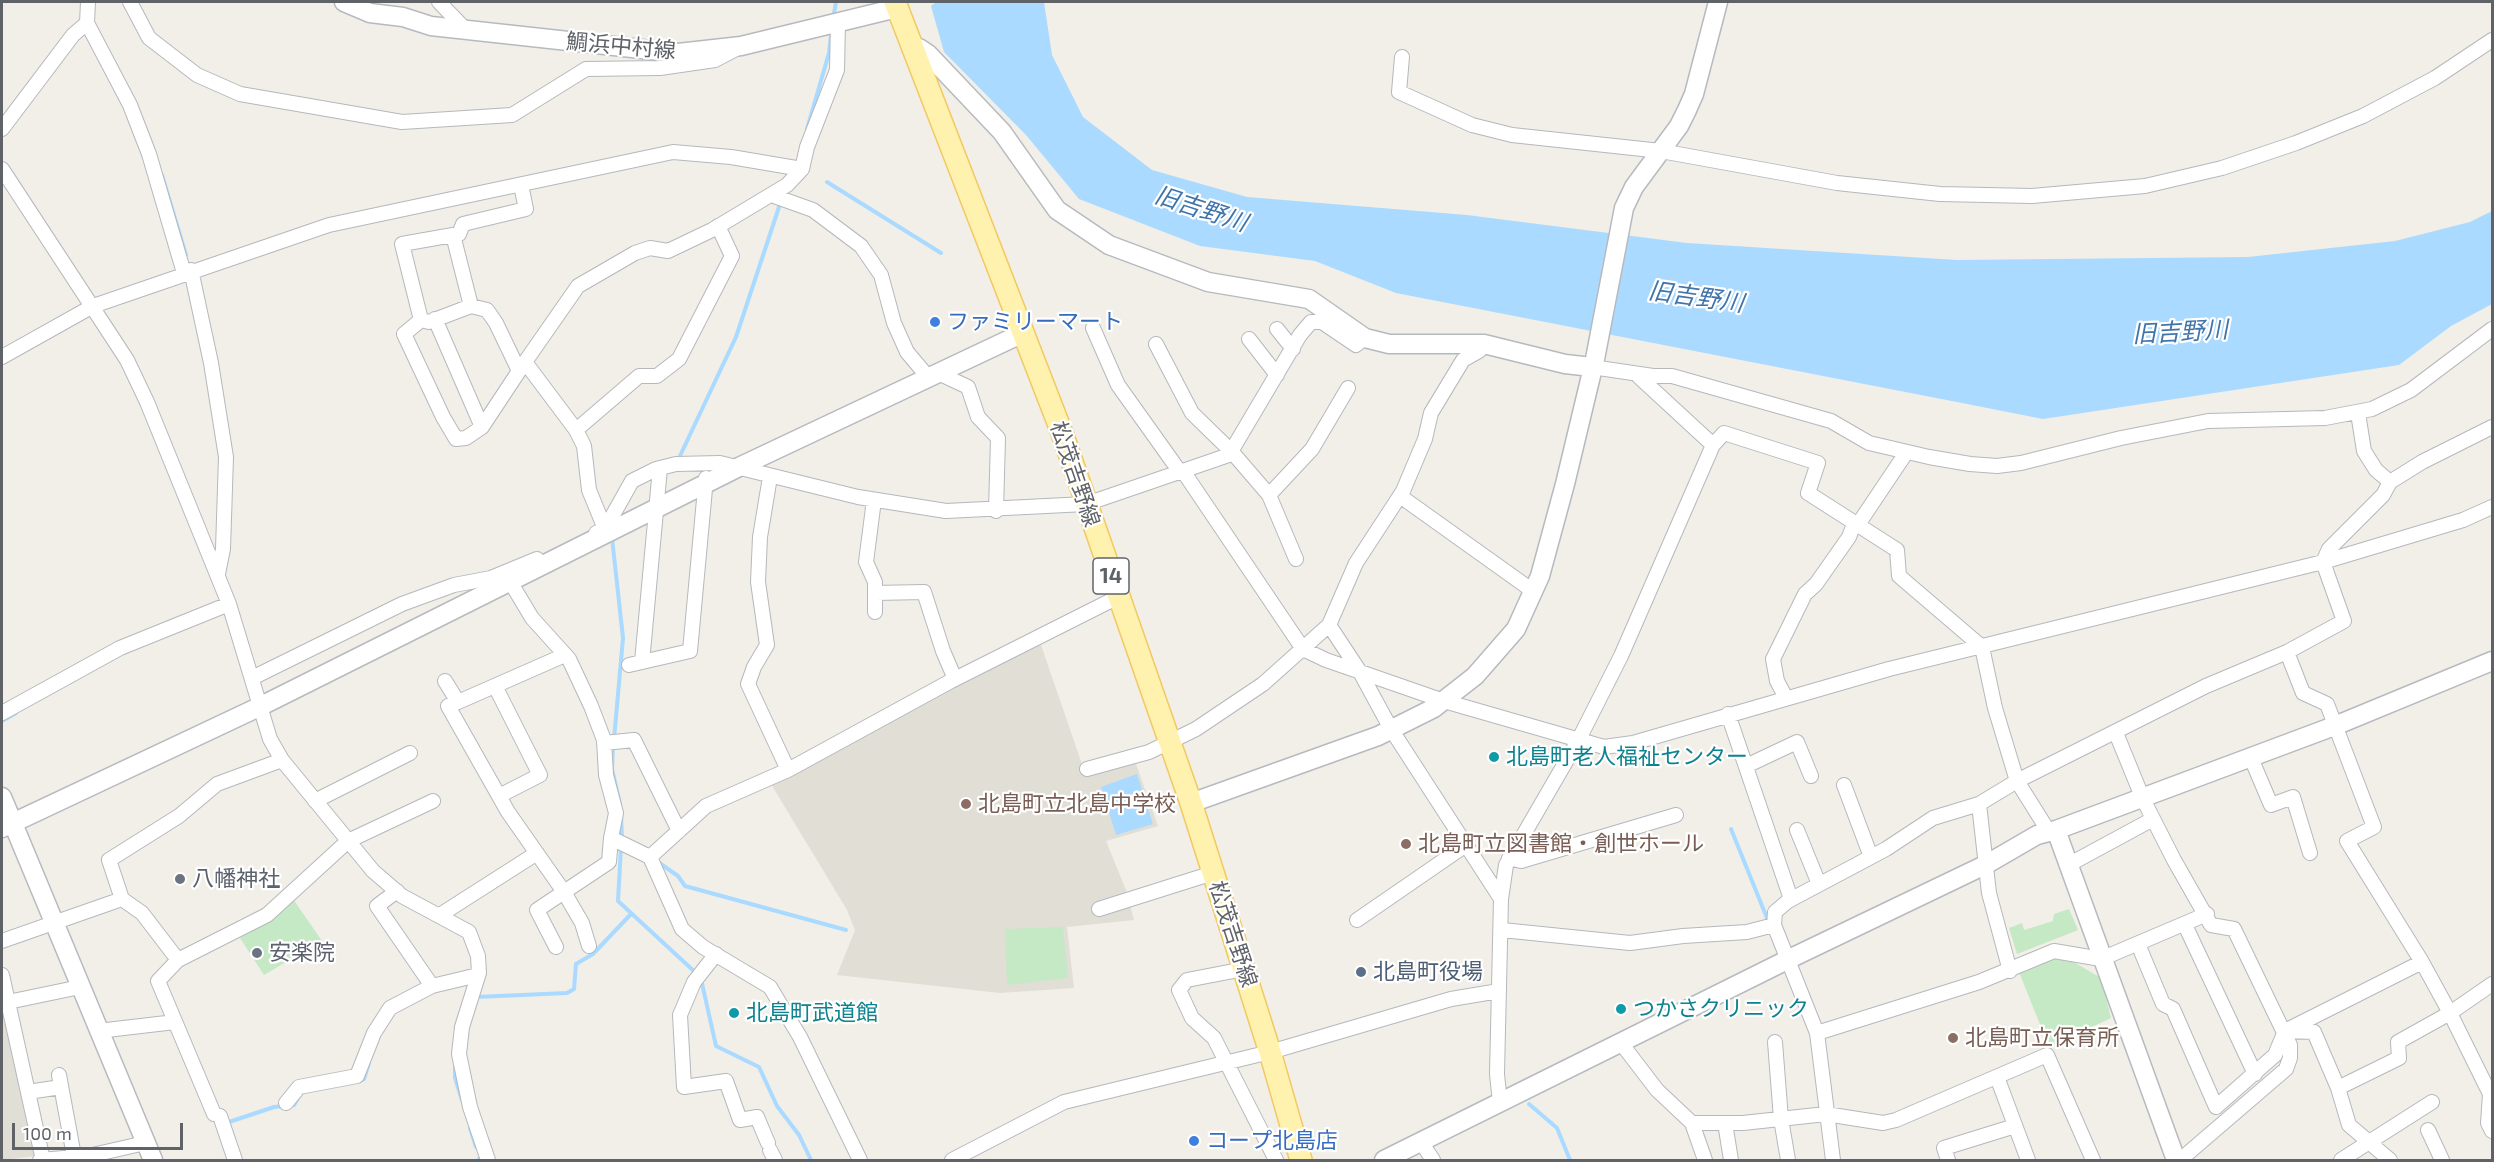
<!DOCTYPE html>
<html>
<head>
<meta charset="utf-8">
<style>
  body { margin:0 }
  #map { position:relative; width:2494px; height:1162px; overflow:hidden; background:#f1efe8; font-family:"Exo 2",sans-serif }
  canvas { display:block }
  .frame { position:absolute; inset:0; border:3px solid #5f6368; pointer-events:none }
  .scale { position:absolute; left:12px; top:1123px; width:171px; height:27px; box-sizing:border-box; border:3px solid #5f6368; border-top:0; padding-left:8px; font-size:18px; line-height:21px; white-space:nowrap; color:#5f6368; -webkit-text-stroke:4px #fff; paint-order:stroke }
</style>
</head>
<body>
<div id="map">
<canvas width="2494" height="1162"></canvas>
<div class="frame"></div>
<div class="scale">100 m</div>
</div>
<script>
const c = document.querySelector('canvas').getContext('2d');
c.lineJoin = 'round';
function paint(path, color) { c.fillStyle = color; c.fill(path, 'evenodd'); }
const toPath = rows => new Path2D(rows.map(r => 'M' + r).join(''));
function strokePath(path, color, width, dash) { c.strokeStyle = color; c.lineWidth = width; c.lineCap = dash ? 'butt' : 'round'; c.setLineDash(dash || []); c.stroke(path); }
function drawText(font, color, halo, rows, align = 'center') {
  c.font = font + ' "Exo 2","Noto Sans JP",sans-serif'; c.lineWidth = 4.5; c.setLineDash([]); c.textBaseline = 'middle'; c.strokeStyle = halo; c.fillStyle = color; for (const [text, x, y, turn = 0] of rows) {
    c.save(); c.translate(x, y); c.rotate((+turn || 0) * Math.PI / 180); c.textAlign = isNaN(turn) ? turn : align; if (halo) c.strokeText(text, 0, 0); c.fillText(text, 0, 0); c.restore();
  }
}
paint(toPath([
  [1040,642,1086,776,1135,761,1158,826,1106,841,1126,890,1134,920,1067,927,1074,988,1000,993,837,975,855,930,847,910,771,784],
  [2,1011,35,1156,4,1160,2,1160]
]), '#e1ded6');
paint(toPath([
  [293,899,322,941,264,975,240,938,274,918],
  [2069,909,2078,930,2017,954,2009,928,2022,923,2024,930,2053,921,2054,914],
  [1063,927,1068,978,1007,985,1005,929],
  [2052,957,2065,957,2101,978,2111,1018,2049,1047,2019,972]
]), '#c5e8c5');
paint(toPath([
  [936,2,1044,2,1052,55,1083,117,1152,170,1247,197,1467,215,1687,243,1957,260,2248,257,2395,241,2470,222,2492,211,2492,304,2451,326,2399,365,2043,419,1962,403,1396,293,1315,261,1200,246,1079,199,1026,135,944,52,931,6],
  [1137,774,1153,824,1116,835,1101,787]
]), '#aadaff');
strokePath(toPath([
  [833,19,836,2],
  [807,129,829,53,831,35],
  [162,175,186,255],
  [827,182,941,253],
  [676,459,679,458,736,337,781,201],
  [612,538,623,638,614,739],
  [2,721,16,713],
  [613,747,612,769,620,804],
  [621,814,622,840],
  [1731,829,1769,923],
  [621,847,618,901,696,973],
  [658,862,678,876,685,886,846,930],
  [701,979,716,1046,759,1067,777,1106,799,1135,811,1160],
  [476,997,567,993,574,989,576,964,593,954,631,914],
  [455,1067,455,1078,462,1100],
  [358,1081,364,1079,369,1063],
  [1529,1104,1557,1128,1570,1160],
  [226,1123,274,1107,294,1105,300,1095],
  [470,1128,476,1147],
  [479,1159,480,1160]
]), '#aadaff', 4);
const street = toPath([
  [130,2,149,38,197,75,240,94,402,122,512,115,586,69,660,68,715,60,736,49],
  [439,2,466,30],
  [87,23,130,105,149,154,184,273],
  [1402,57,1399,92,1472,125,1512,135,1661,151,1837,183,1940,194,2032,196,2145,186,2222,168,2296,143,2363,116,2435,78,2492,40],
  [2,129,73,35,87,23,88,2],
  [2,169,127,360,147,402,229,604,270,739,282,760,373,871,402,896,469,932,478,956,479,973,462,1027,459,1054,470,1107,488,1160],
  [771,195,813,210,861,246,881,275,894,323,907,352,928,377],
  [453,235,471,306,429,322,421,320,402,244,453,235,459,234,463,224,526,209,521,185],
  [191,270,211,363,226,457,223,549,218,574],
  [471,306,487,310,496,323,519,371,523,364],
  [435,319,482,427,519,371],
  [421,320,404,334,443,417,456,439,466,438,482,427],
  [1093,328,1118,385,1180,472],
  [1277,329,1293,349],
  [1249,339,1277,375],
  [1156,344,1192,413,1232,452,1269,495,1296,559],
  [2,357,93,306,329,225,673,152,731,157,802,169],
  [1592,367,1653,376,1672,376,1831,421,1869,443,1929,457,1970,464,1997,466,2021,463,2121,438,2208,421,2325,418,2372,409,2411,390,2492,329],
  [938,373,968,387,978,417,998,438,996,511],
  [1636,374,1713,445],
  [2358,413,2364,451,2376,470,2390,482],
  [576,430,639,376,657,376,679,359,732,256,718,226],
  [1183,471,1303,649,1326,660,1444,701,1604,747,1633,743,1889,669,2323,562,2463,520,2492,507],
  [770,477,760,537,758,582,767,645,754,667,748,684,788,770],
  [1269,495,1312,449,1348,388],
  [1400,496,1533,591],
  [874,500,866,562,875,582,875,593,924,592,943,651,955,679],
  [1857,526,1906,453],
  [605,529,589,490,584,446,576,430,525,362,578,286,635,253,650,248,668,251,712,230,787,185,802,169,807,147,837,70,838,22],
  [596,533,605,529,632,481,656,469,676,464,720,463,858,497,946,511,1086,504,1229,455,1300,335,1311,322,1322,322,1356,345,1365,338],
  [509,573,511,583,532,618,569,659,591,706,604,740,606,775,616,813,611,838,650,857,682,929,703,947,770,987,800,1037,860,1160],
  [875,593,875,612],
  [1329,625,1360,672,1391,729,1501,899],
  [2287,652,2303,693,2327,704,2374,827,2347,841,2422,962,2450,1013,2490,1094,2488,1123,2492,1131],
  [642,662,660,468],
  [629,665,690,651,706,478],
  [252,678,402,604,454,585,491,578,537,559],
  [445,681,458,702,448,706,508,812,564,892,582,923,589,946],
  [495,686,540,775,499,796],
  [1786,698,1777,681,1773,659,1805,594,1816,584,1849,537,1854,524],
  [458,702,565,655],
  [2,713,120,648,229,604],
  [1728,714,1791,899],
  [2116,733,2143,799,2174,860,2211,925,2234,929,2290,1045,2290,1058,2286,1069,2180,1160],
  [604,743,634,740,679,831],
  [2251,758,2271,805,2293,797,2310,853],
  [1746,766,1797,742,1811,776],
  [1087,769,1149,752,1196,729,1263,684,1329,625,1356,563,1403,491,1425,439,1431,413,1463,360,1479,351,1484,344],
  [1844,785,1871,857],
  [315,801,410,753],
  [1979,804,1989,893,2010,971],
  [1797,830,1819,884],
  [650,857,706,806,788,770,951,681,1118,597],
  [1509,858,1521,861,1676,815],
  [2068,865,2153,819],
  [397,891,377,906,432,986],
  [1099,909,1213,873],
  [440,915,537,853],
  [1357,920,1466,845],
  [2185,925,2255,1074],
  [1502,930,1630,943,1683,936,1747,932,1774,925],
  [2,941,122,899],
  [2138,944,2163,1004,2173,1009,2216,1107,2275,1055,2285,1031,2422,962],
  [556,947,537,910,609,862,611,838],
  [716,954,694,982,680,1015,684,1087,726,1081,740,1120,757,1117,768,1143],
  [178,960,267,915,348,841,433,801],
  [1244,969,1187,980,1179,990,1192,1018,1214,1038,1276,1160],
  [2,975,43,1160],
  [8,1002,80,987],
  [98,1031,175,1022],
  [2287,1031,2314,1032,2338,1088,2349,1125,2390,1160],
  [1817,1033,1979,982,2054,951,2101,959,2207,914],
  [1775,1042,1781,1119,1788,1160],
  [1621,1043,1657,1090,1692,1123,1705,1160],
  [59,1075,74,1156],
  [1997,1077,2028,1160],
  [2338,1088,2399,1058,2398,1042,2450,1013,2492,984],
  [28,1092,61,1087],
  [286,1103,299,1087,357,1076,374,1033,390,1008,432,986,478,975],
  [1500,1103,1497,1074,1501,899,1506,865,1579,739,1621,656,1713,445,1724,433,1818,463,1808,493,1897,550,1899,576,1982,647,1995,708,2017,781,2049,832],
  [214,1114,158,981,178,960,142,913,122,899,109,860,179,816,217,784,282,760],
  [220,1116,235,1160],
  [1692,1123,1743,1123,1826,1114,1883,1123,1896,1120,2047,1055,2093,1160],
  [1725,1123,1731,1160],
  [2428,1130,2442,1160],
  [1421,1142,1433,1160],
  [770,1150,775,1160],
  [40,1160,88,1156,145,1143],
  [952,1160,1064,1102,1270,1052,1451,999,1499,991],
  [1833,1160,1817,1033,1774,925,1775,912,1788,901,1886,849,1933,818,1979,804,2017,781,2206,686,2287,652,2344,621,2323,562,2329,549,2383,495,2390,482,2422,462,2492,427],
  [1948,1160,1944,1148,2015,1126],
  [2341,1160,2432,1102]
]);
const secondary = toPath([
  [344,2,370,13,403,17,431,26,678,53,741,46,897,8],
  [914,49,919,48,928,54,1002,132,1057,210,1109,245,1208,282,1309,299,1365,338,1389,344,1484,344,1565,364,1592,367],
  [2,797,153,1160],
  [1191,803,1378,736,1434,708,1475,676,1516,629,1540,576,1565,484,1595,359,1624,208,1634,187,1679,126,1687,110,1694,94,1718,2],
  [2,828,261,706,739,467,1023,333],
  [2056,830,2176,1160],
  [1384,1160,1787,960,1987,864,2037,835,2056,830,2337,725,2492,661]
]);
const primary = toPath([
  [895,2,1062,433,1191,803,1270,1052,1301,1160]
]);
strokePath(street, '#b5b8bc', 16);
strokePath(secondary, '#b6babf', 21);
strokePath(primary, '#f2c960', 24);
strokePath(street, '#fff', 14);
strokePath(secondary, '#fff', 18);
strokePath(primary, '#fff2af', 21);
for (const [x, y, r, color] of [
  [935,322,6,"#3f7fe0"],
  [1494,757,6,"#0f9aa8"],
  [966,804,6,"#8d6e63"],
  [1406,844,6,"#8d6e63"],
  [180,879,6,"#6b7280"],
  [257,953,6,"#6b7280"],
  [1361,972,6,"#5c6f8a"],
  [1621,1009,6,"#0f9aa8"],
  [734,1013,6,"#0f9aa8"],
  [1953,1038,6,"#8d6e63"],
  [1194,1141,6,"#3f7fe0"]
]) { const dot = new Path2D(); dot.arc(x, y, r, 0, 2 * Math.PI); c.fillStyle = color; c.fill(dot); strokePath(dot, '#fff', 2); }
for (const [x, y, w] of [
  [1111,576,36]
]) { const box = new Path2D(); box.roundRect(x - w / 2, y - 18, w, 36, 4.5); c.fillStyle = '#fff'; c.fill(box); strokePath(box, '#5f6368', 1.5); }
drawText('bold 21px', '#5f6368', null, [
  ["14",1111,576]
]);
drawText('22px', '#5f6368', '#fff', [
  ["鯛浜中村線",621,46,5],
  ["松茂吉野線",1075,474,71],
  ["松茂吉野線",1233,934,72]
]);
drawText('22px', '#366cbe', '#fff', [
  ["ファミリーマート",947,322],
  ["コープ北島店",1206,1141]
], 'left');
drawText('22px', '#0d838f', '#fff', [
  ["北島町老人福祉センター",1506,757],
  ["つかさクリニック",1633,1009],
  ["北島町武道館",746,1013]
], 'left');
drawText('22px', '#785e54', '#fff', [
  ["北島町立北島中学校",978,804],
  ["北島町立図書館・創世ホール",1418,844],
  ["北島町立保育所",1965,1038]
], 'left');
drawText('22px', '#5b616d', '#fff', [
  ["八幡神社",192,879],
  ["安楽院",269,953]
], 'left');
drawText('22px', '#4e5e75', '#fff', [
  ["北島町役場",1373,972]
], 'left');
drawText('italic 24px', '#4174aa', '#fff', [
  ["旧吉野川",1201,209,18],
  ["旧吉野川",1696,297,8],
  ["旧吉野川",2180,332,-3]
]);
</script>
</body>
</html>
